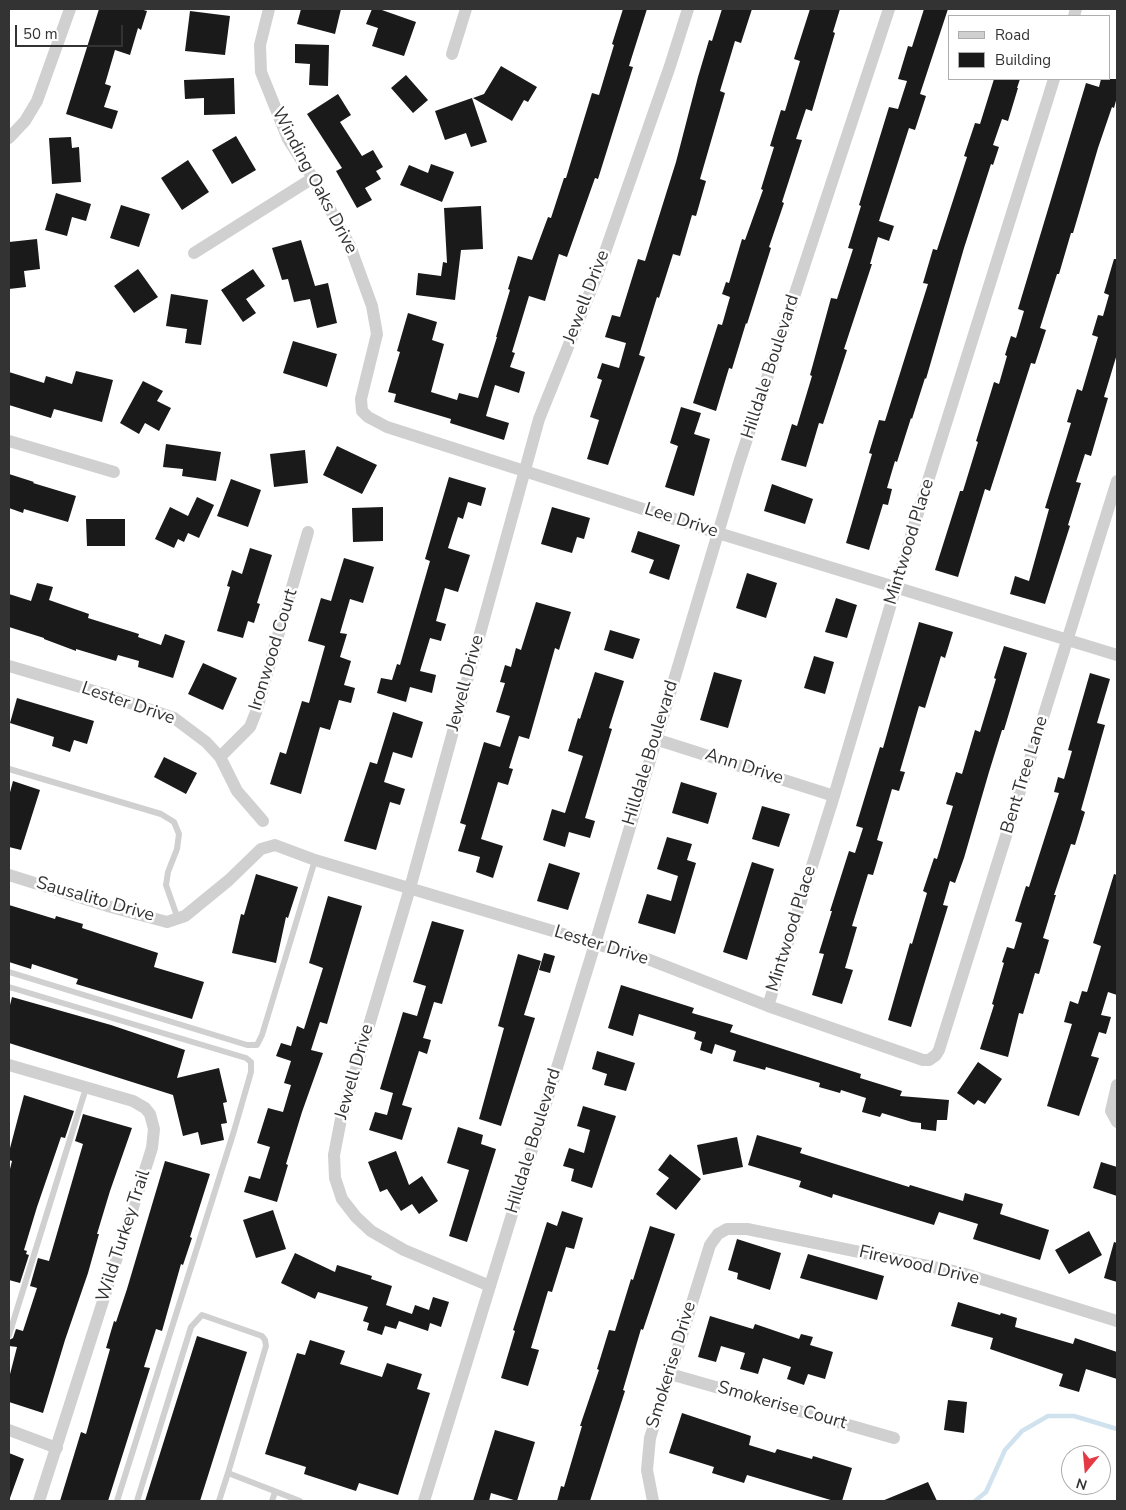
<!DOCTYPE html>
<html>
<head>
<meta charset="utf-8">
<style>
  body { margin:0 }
  #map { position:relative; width:1126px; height:1510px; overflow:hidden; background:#fff; font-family:"Nunito Sans",sans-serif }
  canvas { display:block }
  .frame { position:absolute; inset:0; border:10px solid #333; pointer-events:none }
  .legend { position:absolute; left:948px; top:15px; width:162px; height:65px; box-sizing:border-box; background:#fff; border:1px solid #adadad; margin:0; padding:6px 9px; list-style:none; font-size:15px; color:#333 }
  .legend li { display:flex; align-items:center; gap:10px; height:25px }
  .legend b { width:25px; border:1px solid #adadad }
  .north { position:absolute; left:1061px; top:1445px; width:50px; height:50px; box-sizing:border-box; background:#fff; border:1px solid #adadad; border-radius:50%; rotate:197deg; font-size:14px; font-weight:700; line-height:20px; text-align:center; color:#333 }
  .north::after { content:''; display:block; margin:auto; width:18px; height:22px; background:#e63946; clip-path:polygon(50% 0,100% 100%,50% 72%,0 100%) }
  .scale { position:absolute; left:15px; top:25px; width:108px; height:22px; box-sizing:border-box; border:2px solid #333; border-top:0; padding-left:6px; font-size:15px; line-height:18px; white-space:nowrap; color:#333; -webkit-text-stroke:4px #fff; paint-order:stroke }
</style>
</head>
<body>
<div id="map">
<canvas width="1126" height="1510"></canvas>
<div class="frame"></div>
<ul class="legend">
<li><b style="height:6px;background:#d0d0d0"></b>Road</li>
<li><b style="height:14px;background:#1a1a1a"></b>Building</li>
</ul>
<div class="north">N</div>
<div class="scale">50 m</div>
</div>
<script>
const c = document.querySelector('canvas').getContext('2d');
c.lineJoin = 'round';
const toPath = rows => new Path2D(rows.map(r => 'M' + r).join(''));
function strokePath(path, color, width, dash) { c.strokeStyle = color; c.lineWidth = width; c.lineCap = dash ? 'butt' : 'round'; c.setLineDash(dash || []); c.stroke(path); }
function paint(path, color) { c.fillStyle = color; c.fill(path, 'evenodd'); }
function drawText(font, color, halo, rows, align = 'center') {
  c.font = font + ' "Nunito Sans",sans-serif'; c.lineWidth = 5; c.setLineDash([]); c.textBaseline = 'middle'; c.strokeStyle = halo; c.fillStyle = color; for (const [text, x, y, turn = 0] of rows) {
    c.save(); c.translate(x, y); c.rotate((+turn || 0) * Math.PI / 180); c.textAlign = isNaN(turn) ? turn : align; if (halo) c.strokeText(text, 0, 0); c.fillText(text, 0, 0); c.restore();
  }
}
strokePath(toPath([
  [975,1501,986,1492,1005,1450,1022,1431,1048,1416,1074,1416,1117,1429]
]), '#cfe2ee', 4.5);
paint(toPath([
  [99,9,140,9,147,11,141,30,138,28,130,55,115,50,105,84,111,86,104,107,118,111,112,129,66,114],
  [301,9,341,9,335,34,297,24],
  [372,9,379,9,416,22,404,56,372,46,378,28,366,24],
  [623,9,647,9,629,66,633,67,598,179,595,178,567,257,559,254,545,301,529,296,512,352,515,353,510,367,525,372,519,393,495,385,486,416,509,423,504,440,450,423,451,419,394,402,396,394,388,392,400,352,397,351,408,313,437,322,432,340,444,344,431,392,457,400,459,393,478,398,497,337,496,337,510,290,508,289,518,256,532,260,548,217,551,218,564,178,566,178,592,93,599,95,614,45,612,44],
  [722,9,752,9,741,43,735,41,720,91,725,93,700,179,706,181,696,216,692,215,680,256,673,254,659,298,657,297,639,355,645,357,608,465,587,459,599,420,590,417,602,380,597,378,602,363,619,368,626,343,605,337,612,315,620,317,638,259,645,261,676,162,698,77,709,40,712,41],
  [810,9,840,9,833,32,835,33,812,111,806,109,796,139,802,140,782,202,784,203,769,247,771,248,747,324,746,323,732,369,729,368,716,411,693,403,718,324,722,325,730,297,722,294,726,282,729,283,742,239,745,240,763,190,761,189,774,147,770,146,781,110,785,111,800,61,794,59],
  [924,9,948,9,920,94,926,96,915,130,909,128,879,221,894,226,889,241,878,237,870,264,872,264,844,349,847,350,836,384,823,424,819,423,806,467,781,460,792,424,797,426,812,376,810,375,831,298,837,299,853,249,848,248,861,206,859,205,889,107,898,109,907,81,898,79,908,46,912,47],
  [190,11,230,16,225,55,185,51],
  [295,44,329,45,328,86,309,85,310,64,295,63],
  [501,66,537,87,528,102,524,100,512,121,473,98,484,94],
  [406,75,428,100,413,113,391,88],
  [234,78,235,114,204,115,204,98,185,99,184,80],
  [994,79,1020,79,1017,88,1018,88,1008,121,1002,119,993,145,999,147,993,165,991,164,964,248,926,379,925,378,912,419,911,418,897,462,895,461,887,488,892,489,888,505,883,504,869,550,846,543,872,454,869,453,879,420,885,421,928,284,923,283,933,249,937,250,967,157,964,156,975,123,980,124],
  [1101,79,1117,79,1117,97,1114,108,1112,107,1098,148,1073,233,1071,233,1059,274,1057,274,1040,328,1046,330,1035,364,1031,363,990,491,985,489,958,577,935,570,960,491,963,491,978,442,976,441,994,382,999,384,1007,356,1005,355,1011,336,1016,338,1024,311,1018,309,1086,83,1099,87],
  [338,94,351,115,340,122,362,156,373,150,383,167,376,171,381,179,365,188,372,200,357,208,336,171,342,168,307,114],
  [472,98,487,142,471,147,466,133,445,140,435,111],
  [236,136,256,170,232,184,212,150],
  [71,137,72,148,79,147,81,182,52,184,49,138],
  [188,160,209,192,182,210,161,178],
  [431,164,454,172,442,202,400,185,409,165,428,173],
  [56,193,91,204,86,221,72,217,67,236,45,230],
  [121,205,150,214,139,247,110,238],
  [481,206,483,249,461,250,455,300,416,295,418,273,441,276,443,262,447,263,444,208],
  [37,239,40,269,24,271,26,287,9,289,9,242],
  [301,240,315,286,328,283,337,323,317,328,310,299,294,302,288,279,282,280,272,248],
  [1114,259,1117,259,1117,354,1104,397,1108,398,1091,456,1085,454,1076,482,1081,483,1068,525,1070,526,1045,604,1010,594,1015,576,1029,581,1049,509,1045,508,1071,423,1067,422,1077,389,1082,391,1098,337,1092,335,1098,315,1103,316,1109,295,1104,293],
  [138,269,158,297,134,313,114,286],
  [253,269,265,286,246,299,256,313,243,322,221,290],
  [171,294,208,300,201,345,185,343,187,329,166,326],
  [293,341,337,354,327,387,283,373],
  [76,371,113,380,102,422,54,409,51,418,9,405,9,372,44,383,46,376,72,384],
  [143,381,163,391,157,401,171,408,159,431,145,423,139,434,120,423],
  [681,407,701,413,694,434,710,439,694,496,665,487,678,446,670,443],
  [166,444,221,452,216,481,182,476,183,469,163,467],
  [337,446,377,465,362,494,323,475],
  [305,450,308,483,274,487,270,454],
  [9,474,34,482,33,483,76,496,68,522,24,509,23,513,9,508],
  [449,477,486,488,481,506,468,502,463,519,458,517,448,548,470,555,458,592,445,588,436,621,446,624,441,641,430,638,420,671,436,675,432,693,410,687,406,702,377,693,381,678,392,680,397,664,400,665,430,561,425,559],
  [231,479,261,490,248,527,217,516],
  [772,484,813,499,805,524,764,511],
  [197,497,214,505,199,538,188,533,184,542,178,539,174,548,155,539,170,507,188,516],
  [383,507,383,541,353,542,352,508],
  [552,507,590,518,584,539,577,537,572,553,541,544],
  [86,519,125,519,125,546,87,546],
  [638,531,680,545,669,580,649,573,654,560,631,552],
  [250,548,272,555,257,603,260,604,254,623,248,621,243,638,217,631,230,587,227,586,232,570,242,574],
  [344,558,374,567,363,603,350,599,340,633,347,634,340,657,351,661,344,685,355,688,351,703,339,700,330,730,320,727,301,794,270,784,280,752,286,754,302,701,309,703,325,646,308,641,321,598,331,601],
  [747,573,777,583,766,618,736,608],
  [37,583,53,587,49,600,89,614,88,618,139,634,138,637,161,645,165,634,185,641,173,678,138,667,139,661,118,655,116,661,76,649,76,651,44,639,44,638,9,627,9,594,31,601],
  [836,598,857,605,847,638,825,632],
  [536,602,571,612,559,650,555,648,529,739,519,736,509,768,513,769,508,785,498,782,481,839,503,846,493,878,476,872,480,857,458,851,466,825,460,823,484,742,500,747,510,716,496,712,505,683,500,682,505,665,511,667,516,648,521,650],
  [919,622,953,632,945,658,941,656,925,708,919,706,900,771,905,772,899,791,892,789,877,840,883,842,873,875,868,874,852,926,857,927,845,968,853,970,842,1004,812,995,824,954,819,953,832,911,830,911,849,851,855,853,863,828,856,826,880,747,883,748],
  [610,630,640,639,633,659,604,650],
  [1004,646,1027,653,1004,730,1002,730,989,772,964,858,955,883,950,881,943,905,948,906,911,1027,888,1020,910,943,912,944,927,893,923,891,934,858,937,859,953,806,946,804,956,772,962,774,975,730,980,732,996,679,994,678],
  [814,656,834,662,825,694,804,688],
  [203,663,237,678,223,710,188,694],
  [595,672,624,681,609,728,612,729,585,818,595,821,590,838,569,832,565,847,543,840,552,809,565,813,583,756,568,751,578,718,580,719],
  [714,672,742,680,728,728,700,720],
  [1090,673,1110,679,1097,723,1105,725,1081,810,1085,812,1075,845,1071,844,1054,895,1056,895,1043,938,1049,940,1039,974,1035,973,1023,1014,1019,1013,1008,1057,980,1049,994,1005,992,1004,1004,963,1002,962,1007,947,1014,949,1022,923,1015,921,1026,886,1029,887,1059,793,1054,792,1058,777,1064,779,1072,751,1068,750],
  [17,698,94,721,87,744,74,740,70,752,52,746,54,737,10,723],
  [393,712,423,722,412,758,393,752,384,782,405,789,400,805,390,802,376,850,344,841,370,762,377,764],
  [164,757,197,773,186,794,154,777],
  [13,781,40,790,21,850,9,847,9,796],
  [681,782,717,793,708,824,672,813],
  [762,806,790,814,779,847,752,839],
  [667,837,692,844,687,860,696,863,675,934,638,923,647,894,671,901,678,876,657,869],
  [752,862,774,869,747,960,723,952],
  [549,863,580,873,568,910,537,901],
  [256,874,298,887,288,918,286,917,276,963,232,953,241,914,244,915],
  [1114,874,1117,875,1117,995,1108,992,1101,1015,1111,1017,1106,1034,1099,1032,1091,1056,1099,1058,1079,1116,1047,1106,1072,1024,1064,1022,1070,1001,1078,1004,1082,991,1087,992,1101,946,1093,943],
  [328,896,362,906,327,1024,320,1022,311,1050,323,1053,302,1112,286,1164,288,1165,277,1202,244,1192,249,1176,260,1179,270,1147,257,1143,268,1108,283,1112,291,1085,284,1083,291,1061,276,1056,281,1043,291,1046,297,1026,304,1029,323,968,309,963],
  [9,905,55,919,56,916,83,924,82,928,158,953,154,967,204,982,192,1019,76,984,78,979,32,964,31,969,9,962],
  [432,921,464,930,442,1004,434,1002,423,1038,431,1040,427,1054,419,1051,402,1105,412,1108,402,1140,369,1130,375,1112,387,1115,393,1093,380,1089,403,1012,417,1016,426,986,413,982],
  [544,953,555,956,550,973,539,970],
  [518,954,541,961,524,1015,535,1018,501,1126,479,1119,504,1028,498,1026],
  [621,985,694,1008,692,1013,733,1025,730,1032,861,1074,860,1078,902,1091,900,1096,949,1100,947,1120,937,1120,936,1131,921,1129,921,1123,912,1122,882,1113,880,1117,862,1112,866,1098,841,1090,840,1093,819,1087,820,1083,766,1067,765,1070,733,1061,736,1051,715,1044,712,1054,700,1050,702,1042,694,1039,696,1032,639,1014,633,1036,608,1028],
  [12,997,111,1025,185,1050,177,1078,219,1068,227,1102,223,1103,227,1123,221,1124,224,1140,201,1145,198,1132,183,1136,173,1095,9,1043,9,1009],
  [597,1051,635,1063,626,1091,604,1085,607,1074,592,1069],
  [978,1062,1002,1079,985,1104,978,1100,974,1105,957,1093],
  [24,1095,74,1111,65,1138,61,1137,37,1207,24,1250,27,1251,26,1254,29,1255,20,1283,9,1280,9,1173,12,1161,9,1160,9,1152],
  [583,1106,616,1116,592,1188,571,1181,574,1169,563,1166,569,1148,584,1153,590,1130,577,1126],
  [83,1114,132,1128,110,1191,97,1234,99,1234,88,1273,65,1340,43,1413,9,1402,9,1378,17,1347,9,1346,9,1340,13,1338,16,1329,23,1331,37,1288,30,1286,38,1258,49,1261,83,1144,75,1141],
  [458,1127,483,1135,481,1144,496,1149,467,1242,449,1236,469,1170,447,1163],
  [757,1135,802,1148,800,1153,909,1187,910,1185,963,1201,965,1193,1003,1204,1000,1214,1049,1230,1040,1260,973,1239,978,1224,939,1212,934,1225,833,1194,832,1198,799,1187,801,1181,748,1165],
  [737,1137,743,1167,703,1175,697,1145],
  [396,1151,409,1185,422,1176,438,1201,419,1214,412,1204,401,1211,387,1189,380,1192,368,1162],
  [670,1154,701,1179,676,1210,656,1194,669,1178,658,1170],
  [165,1161,210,1174,190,1237,192,1238,183,1265,181,1264,162,1331,156,1329,144,1367,150,1368,108,1501,60,1501,81,1432,86,1434,110,1349,106,1348,114,1321,116,1322,127,1289],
  [1101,1162,1117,1167,1117,1196,1093,1188],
  [273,1210,286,1249,256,1258,243,1220],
  [562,1211,583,1218,574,1249,566,1247,552,1292,548,1291,531,1348,539,1350,528,1386,501,1378,515,1331,513,1330,547,1222,557,1226],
  [650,1226,675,1234,643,1330,641,1329,623,1390,625,1391,590,1501,557,1501,561,1486,564,1487,582,1426,580,1426,599,1370,597,1369,609,1330,615,1331,631,1279,633,1280],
  [1089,1231,1102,1255,1069,1274,1055,1250],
  [737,1239,781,1253,770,1290,737,1279,738,1273,728,1270],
  [1114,1242,1117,1243,1117,1282,1104,1278],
  [295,1253,335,1272,337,1265,372,1276,371,1279,392,1286,386,1305,412,1314,415,1305,429,1310,433,1297,449,1302,441,1327,430,1323,428,1331,399,1321,396,1329,385,1326,382,1335,367,1330,369,1323,363,1321,368,1307,318,1292,315,1299,281,1283],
  [808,1254,884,1276,877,1300,800,1278],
  [958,1302,1000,1315,1001,1313,1017,1318,1015,1327,1073,1344,1075,1338,1117,1352,1117,1379,1086,1369,1079,1392,1059,1386,1063,1374,990,1349,993,1338,951,1326],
  [710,1316,753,1329,755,1324,799,1339,801,1334,813,1337,810,1345,833,1352,825,1379,808,1374,804,1385,787,1379,791,1367,763,1358,758,1374,740,1369,745,1353,721,1346,716,1362,698,1357],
  [197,1336,247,1352,200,1501,145,1501],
  [310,1340,345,1351,340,1364,382,1377,387,1363,422,1374,417,1389,430,1393,398,1495,359,1483,356,1491,304,1474,306,1467,265,1454,297,1353,305,1355],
  [948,1400,967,1402,964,1433,944,1430],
  [682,1413,751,1436,749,1445,775,1453,777,1449,812,1459,813,1456,852,1468,842,1501,834,1501,747,1475,744,1483,712,1473,714,1467,669,1453],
  [495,1430,535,1442,517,1501,491,1493,489,1501,473,1501],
  [9,1453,24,1459,10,1498,9,1498],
  [928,1482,937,1501,882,1501]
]), '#1a1a1a');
strokePath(toPath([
  [9,769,161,814,174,822,179,834,177,849,168,872,166,885,178,919],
  [9,972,247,1045,257,1045,262,1035,315,860],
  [9,987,246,1058,251,1062,251,1072,234,1131,117,1501],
  [9,1335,86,1088],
  [137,1501,191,1327,202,1315,262,1336,265,1340,266,1346,228,1473],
  [219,1501,228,1473,300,1501],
  [272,1501,275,1492]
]), '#d0d0d0', 6);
strokePath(toPath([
  [269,9,260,45,261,72,288,139,313,178,350,246,372,306,377,334,361,399,362,411,368,417,387,427,718,533,1117,655],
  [1074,16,1076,9],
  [452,54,466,9],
  [9,138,25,121,37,101,70,9],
  [194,253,313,178],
  [9,441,114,472],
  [9,666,104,694,174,718,206,742,220,757,237,791,263,821],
  [655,739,834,796],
  [220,757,250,727,256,712,308,532],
  [9,875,111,907,167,922,185,916,229,880,261,849,275,845,315,860,650,960,768,1006,923,1060,929,1060,936,1055,939,1050,1117,481],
  [768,1006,834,796,917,516,1054,79],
  [9,1065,133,1101,145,1108,150,1114,154,1129,152,1148,39,1501],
  [1117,1085,1111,1111,1117,1122],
  [490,1286,404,1250,371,1231,356,1217,342,1199,335,1178,334,1155,341,1119,410,888,539,419,597,275,670,66,688,9],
  [670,1374,894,1438],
  [9,1430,57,1448],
  [424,1501,595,944,739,463,889,9],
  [653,1501,647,1470,650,1438,710,1245,718,1234,727,1229,747,1229,962,1273,1117,1321]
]), '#d0d0d0', 12);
drawText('18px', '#333', '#fff', [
  ["Winding Oaks Drive",314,181,62],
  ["Jewell Drive",587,297,-69],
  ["Hilldale Boulevard",771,367,-72],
  ["Lee Drive",681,521,18],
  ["Mintwood Place",910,542,-73],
  ["Ironwood Court",274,650,-73],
  ["Jewell Drive",466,683,-75],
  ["Lester Drive",128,704,19],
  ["Hilldale Boulevard",651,753,-73],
  ["Ann Drive",744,767,18],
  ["Bent Tree Lane",1025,775,-73],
  ["Sausalito Drive",95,900,16],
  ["Mintwood Place",792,929,-73],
  ["Lester Drive",601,946,17],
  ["Jewell Drive",355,1072,-74],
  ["Hilldale Boulevard",534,1141,-73],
  ["Wild Turkey Trail",124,1236,-72],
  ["Firewood Drive",919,1266,13],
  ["Smokerise Drive",672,1365,-73],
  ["Smokerise Court",782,1406,16]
]);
</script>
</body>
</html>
